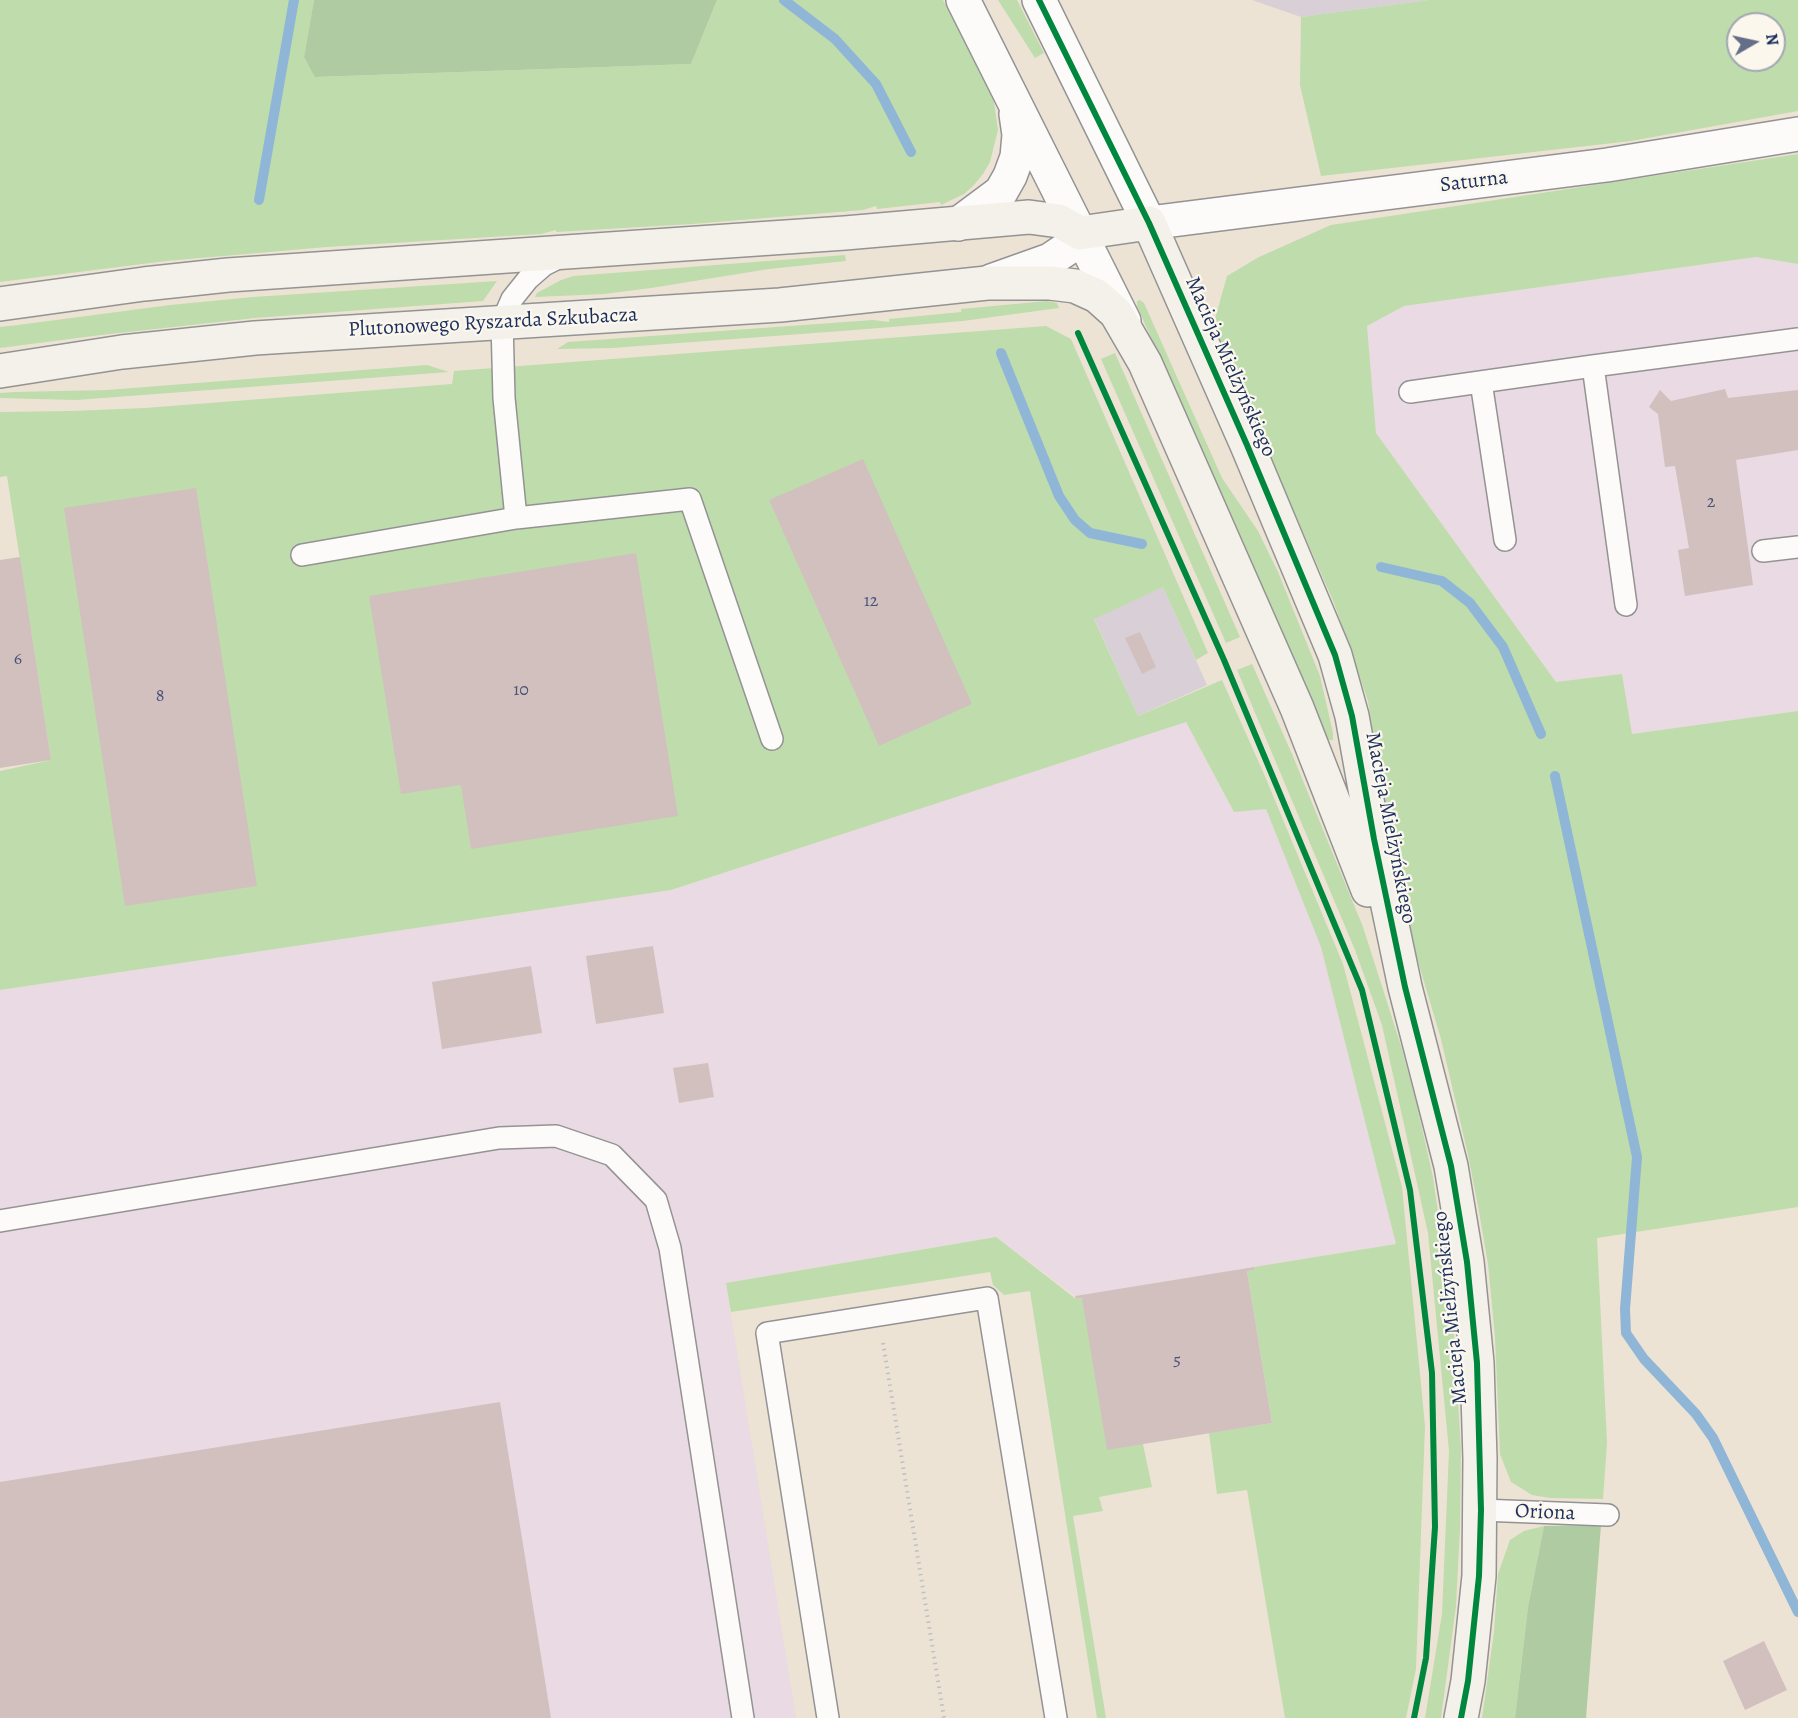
<!DOCTYPE html>
<html>
<head>
<meta charset="utf-8">
<style>
  body { margin:0 }
  #map { position:relative; width:1798px; height:1718px; overflow:hidden; background:#ece3d5; font-family:Alegreya,serif }
  canvas { display:block }
  .north { position:absolute; left:1726px; top:12px; width:60px; height:60px; box-sizing:border-box; background:#fbf7ec; border:2px solid #a1a7b3; border-radius:50%; rotate:81deg; font-size:16px; font-weight:700; line-height:24px; text-align:center; color:#1b2f5e }
  .north::after { content:''; display:block; margin:auto; width:21px; height:27px; background:#646e88; clip-path:polygon(50% 0,100% 100%,50% 72%,0 100%) }
</style>
</head>
<body>
<div id="map">
<canvas width="1798" height="1718"></canvas>
<div class="north">N</div>
</div>
<script>
const c = document.querySelector('canvas').getContext('2d');
c.lineJoin = 'round';
function paint(path, color) { c.fillStyle = color; c.fill(path, 'evenodd'); }
const toPath = rows => new Path2D(rows.map(r => 'M' + r).join(''));
function strokePath(path, color, width, dash) { c.strokeStyle = color; c.lineWidth = width; c.lineCap = dash ? 'butt' : 'round'; c.setLineDash(dash || []); c.stroke(path); }
function drawText(font, color, halo, rows, align = 'center') {
  c.font = font + ' Alegreya,serif'; c.lineWidth = 4.5; c.setLineDash([]); c.textBaseline = 'middle'; c.strokeStyle = halo; c.fillStyle = color; for (const [text, x, y, turn = 0] of rows) {
    c.save(); c.translate(x, y); c.rotate((+turn || 0) * Math.PI / 180); c.textAlign = isNaN(turn) ? turn : align; if (halo) c.strokeText(text, 0, 0); c.fillText(text, 0, 0); c.restore();
  }
}
paint(toPath([
  [1756,257,1798,264,1798,711,1632,734,1622,674,1557,683,1376,433,1367,326,1404,306],
  [1186,722,1234,812,1266,809,1321,947,1396,1244,1075,1296,996,1237,726,1283,796,1718,0,1718,0,990,671,890]
]), '#e9dae3');
paint(toPath([
  [1252,0,1429,0,1301,17],
  [1163,587,1207,685,1138,716,1094,618]
]), '#d8cfd7');
paint(toPath([
  [0,0,314,0,304,57,316,77,691,64,717,0,943,0,989,90,994,102,998,130,990,162,983,174,974,185,964,194,941,205,940,202,877,209,876,206,863,210,692,224,556,232,556,230,541,234,327,247,166,261,0,282],
  [998,0,1017,0,1044,53,1035,58],
  [1429,0,1798,0,1798,111,1631,141,1321,176,1300,85,1301,17],
  [1738,24,1774,24,1774,60,1738,60],
  [1798,154,1798,264,1756,257,1404,306,1367,326,1376,433,1556,682,1622,674,1632,734,1798,711,1798,1207,1597,1238,1607,1443,1603,1499,1550,1498,1532,1495,1511,1482,1500,1454,1495,1337,1488,1264,1478,1206,1468,1155,1441,1039,1398,894,1368,701,1334,603,1213,326,1227,276,1259,257,1331,225],
  [845,255,846,261,769,269,651,288,604,294,535,297,537,293,561,280,574,276],
  [497,281,483,301,255,318,101,335,0,348,0,327,18,325,170,305,253,297],
  [1140,300,1144,303,1222,478,1258,531,1278,572,1320,676,1333,733,1333,740,1329,740,1325,734,1137,306,1137,301],
  [1047,301,1057,303,1059,308,963,321,855,330,612,348,557,349,568,342,873,320,889,322,889,319,961,312,961,309],
  [1046,326,1071,339,1208,653,1196,660,1163,587,1094,619,1138,716,1222,680,1264,774,1343,964,1402,1187,1425,1426,1416,1669,1406,1718,1285,1718,1247,1490,1217,1494,1209,1433,1272,1423,1247,1271,1254,1270,1254,1267,1396,1244,1321,947,1266,809,1234,812,1186,722,671,890,0,990,0,771,51,760,7,476,0,477,0,412,71,411,145,408,338,393,452,384,454,371],
  [1115,353,1240,637,1226,643,1101,359],
  [427,365,449,372,76,400,0,398,0,393,15,392,107,390],
  [1252,664,1292,754,1363,927,1402,1049,1417,1106,1433,1177,1453,1319,1461,1450,1460,1528,1456,1606,1441,1718,1425,1718,1442,1614,1449,1451,1428,1233,1382,1025,1355,950,1237,670],
  [996,1237,1076,1299,1082,1298,1143,1444,1152,1487,1099,1497,1103,1511,1073,1516,1106,1718,1097,1718,1030,1291,1004,1295,993,1285,990,1272,731,1312,726,1283],
  [1544,1526,1528,1607,1515,1718,1482,1718,1494,1632,1498,1574,1510,1540,1524,1531]
]), '#bfdcac');
paint(toPath([
  [314,0,717,0,691,64,315,77,304,57],
  [1601,1525,1586,1718,1515,1718,1528,1607,1544,1526]
]), '#aecba1');
strokePath(toPath([
  [784,0,835,39,876,84,911,152],
  [259,200,294,0],
  [1001,353,1059,496,1075,520,1090,533,1142,544],
  [1381,567,1442,581,1470,603,1503,647,1541,734],
  [1555,776,1637,1157,1625,1309,1626,1333,1644,1359,1696,1414,1713,1438,1798,1612]
]), '#90b6d7', 10);
paint(toPath([
  [1725,389,1728,398,1798,390,1798,450,1736,460,1753,585,1685,596,1678,550,1689,548,1675,466,1665,467,1658,414,1649,407,1660,390,1671,401],
  [863,459,972,704,879,746,769,500],
  [196,488,257,886,125,906,64,508],
  [636,553,678,816,471,849,461,785,401,794,369,596],
  [20,557,51,760,0,768,0,560],
  [1140,632,1156,667,1142,674,1125,638],
  [653,946,664,1013,596,1024,586,956],
  [531,966,542,1033,442,1049,432,982],
  [708,1063,714,1097,679,1103,673,1068],
  [1254,1267,1254,1270,1247,1271,1272,1423,1107,1450,1082,1298,1076,1299,1075,1296],
  [500,1402,551,1718,0,1718,0,1482],
  [1764,1641,1787,1690,1745,1710,1723,1661]
]), '#d2c0bf');
const lane = toPath([
  [562,256,544,265,528,279,512,299,502,322,504,398,516,518,690,499,772,739],
  [1593,366,1798,339],
  [1481,382,1505,540],
  [1410,392,1593,366,1626,605],
  [1763,551,1798,547],
  [302,555,516,518],
  [0,1221,499,1138,556,1136,612,1155,656,1200,670,1248,743,1718],
  [1481,1510,1608,1515],
  [828,1718,767,1333,987,1298,1056,1718]
]);
const street = toPath([
  [963,0,1124,321],
  [1039,0,1149,223,1607,165,1798,134],
  [958,224,1001,192,1010,176,1017,157,1019,135,1016,114],
  [991,281,1050,260,1068,248,1080,233]
]);
const secondary = toPath([
  [0,304,144,284,228,275,845,233,1029,217,1059,221,1080,233,1149,223,1247,445,1335,655,1352,716,1374,839,1405,987,1451,1166,1467,1262,1477,1363,1480,1459,1479,1576,1468,1681,1461,1718],
  [0,371,122,352,255,338,780,305,987,283,1050,283,1075,286,1097,296,1116,313,1145,363,1297,708,1368,890]
]);
strokePath(lane, '#949394', 24);
strokePath(street, '#949394', 36);
strokePath(secondary, '#949394', 36);
strokePath(toPath([
  [883,1343,944,1718]
]), '#c0c0c2', 4, [1.5, 4.5]);
strokePath(lane, '#fcfbf9', 21);
strokePath(street, '#fcfbf9', 33);
strokePath(secondary, '#f4f1ea', 33);
strokePath(toPath([
  [1039,0,1149,223,1247,445,1335,655,1352,716,1374,839,1405,987,1451,1166,1467,1262,1477,1363,1481,1510,1479,1576,1468,1681,1461,1718],
  [1078,333,1224,660,1362,990,1410,1190,1432,1373,1435,1527,1426,1658,1414,1718]
]), '#00873e', 6);
drawText('18px', '#495376', null, [
  ["2",1711,503],
  ["12",871,602],
  ["6",18,660],
  ["10",521,691],
  ["8",160,697],
  ["5",1177,1361]
]);
drawText('21px', '#1b2f5e', '#fbf7ec', [
  ["Saturna",1474,182,-7],
  ["Plutonowego Ryszarda Szkubacza",493,323,-3],
  ["Macieja Mielżyńskiego",1230,367,66],
  ["Macieja Mielżyńskiego",1390,828,79],
  ["Macieja Mielżyńskiego",1451,1308,-96],
  ["Oriona",1545,1513,2]
]);
</script>
</body>
</html>
